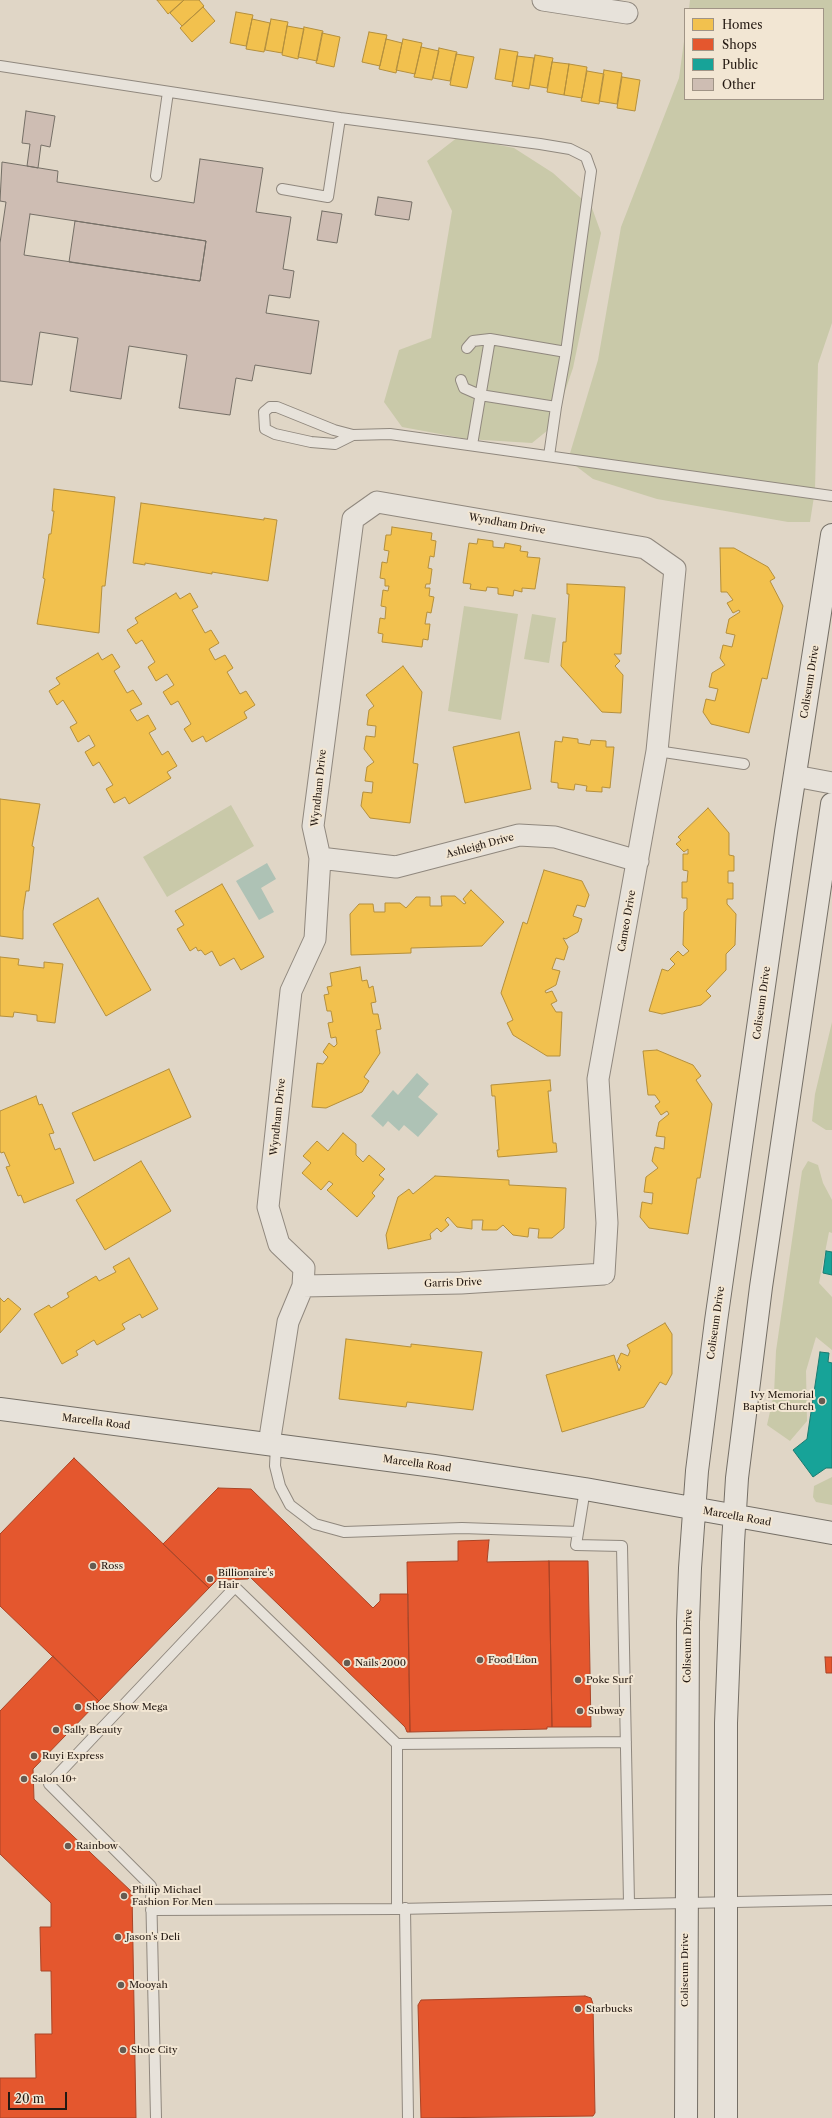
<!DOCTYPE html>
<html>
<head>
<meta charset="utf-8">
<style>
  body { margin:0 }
  #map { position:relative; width:832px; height:2118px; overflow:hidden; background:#e0d6c6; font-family:"Libre Caslon Text",serif }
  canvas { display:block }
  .legend { position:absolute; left:684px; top:8px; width:140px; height:92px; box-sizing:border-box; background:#f2e6d3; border:1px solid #a09486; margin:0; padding:5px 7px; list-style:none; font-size:12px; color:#241912 }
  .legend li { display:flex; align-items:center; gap:8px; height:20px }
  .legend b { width:20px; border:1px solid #a09486 }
  .scale { position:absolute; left:8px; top:2092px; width:59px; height:18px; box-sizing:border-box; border:2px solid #241912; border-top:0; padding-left:5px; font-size:12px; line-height:14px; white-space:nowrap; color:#241912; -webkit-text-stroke:3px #f2e6d3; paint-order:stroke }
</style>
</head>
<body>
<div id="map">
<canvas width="832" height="2118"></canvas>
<ul class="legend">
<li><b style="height:11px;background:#f2c14e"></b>Homes</li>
<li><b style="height:11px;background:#e4572e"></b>Shops</li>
<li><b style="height:11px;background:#17a398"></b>Public</li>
<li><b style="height:11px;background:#cebdb3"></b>Other</li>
</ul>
<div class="scale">20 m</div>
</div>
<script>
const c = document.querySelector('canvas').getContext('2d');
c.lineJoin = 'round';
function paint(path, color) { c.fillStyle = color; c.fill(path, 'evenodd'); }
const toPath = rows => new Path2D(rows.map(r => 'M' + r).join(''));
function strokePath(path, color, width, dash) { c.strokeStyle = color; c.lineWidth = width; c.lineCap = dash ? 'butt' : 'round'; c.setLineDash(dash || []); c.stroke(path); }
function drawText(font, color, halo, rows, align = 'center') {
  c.font = font + ' "Libre Caslon Text",serif'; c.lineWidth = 4; c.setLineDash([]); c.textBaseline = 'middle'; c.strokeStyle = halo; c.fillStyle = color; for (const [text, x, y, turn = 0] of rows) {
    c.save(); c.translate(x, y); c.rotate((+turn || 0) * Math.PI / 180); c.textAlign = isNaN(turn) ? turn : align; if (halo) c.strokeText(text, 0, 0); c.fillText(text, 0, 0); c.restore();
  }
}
paint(toPath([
  [690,0,832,0,832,323,818,364,815,490,810,522,788,522,657,499,593,479,568,460,598,360,621,227,679,78,685,34,685,99,823,99,823,9,689,9],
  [458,137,514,148,553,173,592,208,601,233,573,368,553,426,532,443,467,439,402,427,384,402,399,350,431,338,452,211,427,161],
  [464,606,518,614,501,720,448,711],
  [532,614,556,618,549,663,524,659],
  [231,805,254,846,167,897,143,857],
  [832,1022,832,1130,826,1130,812,1121,815,1094],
  [808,1161,818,1165,823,1183,832,1200,832,1233,829,1232,819,1283,832,1297,832,1350,816,1337,806,1371,807,1421,790,1441,767,1425,774,1394,776,1351,802,1171],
  [832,1477,832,1505,816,1502,813,1497,814,1486]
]), '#c9c9a9');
paint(toPath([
  [267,863,276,879,261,888,274,912,259,920,236,881],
  [417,1073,429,1084,418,1097,438,1114,418,1137,404,1125,399,1131,388,1121,383,1127,371,1116,393,1090,398,1095]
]), '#aec2b5');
const homes = toPath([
  [157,0,184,0,168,14,157,0],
  [184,0,199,0,204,6,182,26,170,13,184,0],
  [203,7,215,21,192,42,180,28,203,7],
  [236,12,253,15,246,46,230,43,236,12],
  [252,19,270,23,264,52,246,49,252,19],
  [271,19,288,22,282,53,265,50,271,19],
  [287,26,304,29,298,59,282,55,287,26],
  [304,27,323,31,317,61,298,57,304,27],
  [369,32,387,35,380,66,362,62,369,32],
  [322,33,340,37,334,67,316,63,322,33],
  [386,39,402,43,396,73,379,69,386,39],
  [403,39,422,43,415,74,396,70,403,39],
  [421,47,439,51,432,80,414,77,421,47],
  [439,48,457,52,450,81,433,78,439,48],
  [500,49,518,52,513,82,495,79,500,49],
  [456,54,474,57,467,88,450,85,456,54],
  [535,55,553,58,547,88,530,85,535,55],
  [517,56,534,58,529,89,512,86,517,56],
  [552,62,569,64,564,95,547,92,552,62],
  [569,64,587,67,582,98,564,95,569,64],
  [604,70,622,73,617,104,599,101,604,70],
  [587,71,604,74,599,104,581,101,587,71],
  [622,77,640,80,635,111,617,108,622,77],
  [54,489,115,497,105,586,102,586,99,633,37,624,45,579,43,578,49,534,51,534,54,511,52,511,54,489],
  [141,503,264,520,264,518,277,520,268,581,212,572,212,574,145,563,145,565,133,563,141,503],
  [392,527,432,533,431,540,436,541,434,557,430,556,428,568,432,569,430,584,426,584,425,588,430,588,429,596,434,597,431,613,427,612,425,624,430,624,428,640,423,639,422,647,382,642,383,634,378,633,380,618,385,619,386,607,381,606,383,590,388,591,389,586,385,586,385,579,380,578,382,562,387,563,389,551,384,550,386,535,391,535,392,527],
  [478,539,493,541,493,547,504,548,505,543,521,546,520,551,528,552,527,557,540,558,535,589,522,588,522,592,514,590,513,596,498,594,498,588,487,587,486,591,470,589,471,584,463,583,469,543,477,544,478,539],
  [720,548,734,548,768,567,775,578,770,581,783,606,767,679,762,678,749,733,711,724,703,712,706,699,715,701,718,689,709,687,712,673,725,665,720,658,723,645,732,647,735,635,726,633,729,619,740,612,739,610,733,613,727,603,733,600,727,592,721,592,720,548],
  [567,584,625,587,621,654,614,654,620,661,615,666,623,675,621,713,602,712,561,666,563,642,566,642,569,594,567,594,567,584],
  [176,593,180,599,190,593,198,607,192,610,205,633,211,630,219,643,209,649,215,660,225,655,233,668,227,672,240,694,246,691,255,705,244,712,247,718,206,742,203,736,192,742,184,729,191,724,178,701,171,705,163,692,174,685,167,674,156,681,148,667,155,662,142,640,136,644,127,630,138,623,135,618,176,593],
  [98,653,102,660,112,654,120,667,114,671,127,693,133,690,142,704,130,710,137,721,148,715,156,729,149,733,162,755,168,751,177,766,167,772,171,778,129,804,125,797,114,803,106,789,113,785,99,762,93,766,85,752,95,746,89,735,78,742,70,727,77,723,63,700,57,705,49,691,60,684,56,678,98,653],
  [403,666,422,692,413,763,418,764,410,823,370,818,361,806,363,792,372,793,373,782,365,781,367,767,374,762,364,749,366,736,375,737,376,726,367,725,369,710,374,706,366,695,403,666],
  [519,732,531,789,465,803,453,747,519,732],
  [563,737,578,739,578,743,590,745,591,740,606,741,606,747,614,747,610,788,602,787,602,792,586,791,587,786,575,784,574,790,558,788,558,783,551,782,555,741,562,742,563,737],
  [0,799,40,804,32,846,34,847,29,891,26,891,23,911,23,939,0,936,0,799],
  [708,808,729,833,729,855,734,856,734,871,728,871,728,883,733,883,733,899,727,899,727,904,736,914,735,945,726,954,726,970,706,991,711,996,701,1005,662,1014,649,1011,662,969,668,971,675,964,670,959,678,951,683,956,689,951,683,945,684,912,687,909,687,898,682,898,682,882,687,882,688,871,683,870,683,854,688,854,688,849,684,852,676,844,681,840,678,837,708,808],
  [544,870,582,881,589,895,585,907,577,905,573,916,582,919,578,932,566,939,563,938,568,947,564,960,556,958,552,969,560,971,556,985,545,991,546,993,552,991,557,1001,551,1004,556,1012,562,1012,560,1056,547,1056,513,1035,507,1023,513,1020,501,993,523,922,527,924,544,870],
  [222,884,264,957,241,970,234,958,220,966,212,951,205,955,201,950,198,951,196,947,190,951,177,929,184,925,175,911,222,884],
  [471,890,504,922,482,946,411,948,411,953,351,955,350,914,359,904,373,904,374,912,385,912,385,903,400,903,406,908,416,897,430,897,430,906,442,906,441,896,455,896,464,904,466,903,463,899,471,890],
  [98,898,151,990,106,1016,53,924,98,898],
  [0,957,19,959,18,965,44,968,44,962,63,964,55,1023,37,1021,37,1015,14,1012,13,1017,0,1016,0,957],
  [360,967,362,981,367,980,369,988,373,986,376,1002,371,1003,373,1014,378,1014,381,1029,376,1030,380,1053,364,1077,369,1081,362,1092,326,1108,312,1107,317,1063,323,1064,328,1057,323,1052,329,1043,334,1047,337,1044,336,1037,331,1038,328,1023,333,1022,331,1011,327,1011,324,995,329,994,327,987,332,986,330,973,360,967],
  [657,1050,693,1065,701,1076,696,1080,712,1104,700,1178,697,1178,688,1234,649,1228,640,1217,642,1202,652,1204,653,1193,644,1192,646,1177,658,1168,652,1161,655,1147,664,1149,665,1137,656,1136,659,1122,669,1114,667,1111,661,1115,655,1106,660,1102,655,1095,648,1095,643,1051,657,1050],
  [169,1069,191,1117,94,1161,72,1113,169,1069],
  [550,1080,551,1091,548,1091,553,1143,556,1143,557,1152,498,1157,497,1150,499,1150,495,1096,492,1096,491,1085,550,1080],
  [36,1096,39,1105,42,1104,54,1133,49,1134,55,1150,60,1148,74,1183,24,1203,21,1195,18,1196,6,1167,10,1166,4,1152,1,1153,0,1151,0,1111,36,1096],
  [343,1133,356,1144,356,1155,363,1162,369,1155,385,1169,379,1175,384,1179,372,1193,375,1196,357,1217,327,1190,333,1184,329,1181,321,1190,302,1173,311,1163,303,1156,317,1141,328,1151,343,1133],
  [141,1161,171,1211,105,1250,76,1200,141,1161],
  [435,1176,509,1180,509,1185,566,1188,564,1228,552,1238,538,1238,539,1229,529,1228,528,1237,513,1235,503,1225,497,1230,482,1230,483,1220,472,1220,472,1229,457,1227,448,1217,445,1220,449,1225,441,1232,437,1228,430,1234,431,1239,388,1249,386,1235,398,1197,409,1189,413,1194,435,1176],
  [129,1258,158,1309,142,1318,140,1314,122,1324,125,1329,97,1345,94,1340,81,1348,76,1351,78,1355,62,1364,34,1314,49,1305,51,1308,69,1297,67,1293,96,1276,99,1281,116,1272,113,1267,129,1258],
  [0,1298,4,1302,8,1298,21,1309,0,1333,0,1298],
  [665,1323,672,1334,672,1374,666,1385,660,1382,644,1407,562,1432,546,1375,614,1355,619,1371,621,1366,617,1362,621,1353,628,1356,630,1351,627,1345,665,1323],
  [346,1339,411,1347,411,1344,482,1352,473,1410,407,1402,406,1407,339,1399,346,1339]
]);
paint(homes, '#f2c14e');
strokePath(homes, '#b48f3c', 1);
const shops = toPath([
  [74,1458,209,1588,99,1701,0,1606,0,1534,74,1458],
  [218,1488,251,1489,373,1608,380,1601,380,1594,408,1594,410,1732,407,1732,405,1727,250,1577,248,1579,221,1580,219,1578,209,1588,163,1544,218,1488],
  [489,1540,487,1562,549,1561,552,1727,547,1727,547,1729,410,1732,407,1562,458,1561,458,1541,489,1540],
  [549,1561,588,1561,591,1727,552,1727,549,1561],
  [53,1656,99,1701,33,1769,34,1799,132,1892,136,2118,0,2118,0,2078,36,2078,35,2034,52,2034,51,1971,41,1971,40,1927,51,1927,51,1903,0,1854,0,1711,53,1656],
  [825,1657,832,1657,832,1673,826,1673,825,1657],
  [585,1996,591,1998,593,2004,595,2113,593,2116,421,2118,418,2005,421,2000,585,1996]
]);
paint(shops, '#e4572e');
strokePath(shops, '#aa4426', 1);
const public = toPath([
  [826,1251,832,1252,832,1275,823,1273,826,1251],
  [820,1352,829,1353,828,1362,832,1363,832,1468,826,1468,813,1477,793,1450,807,1439,820,1352]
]);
paint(public, '#17a398');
strokePath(public, '#1b7a70', 1);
const building = toPath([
  [26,111,55,116,50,147,41,145,38,168,27,166,30,144,22,143,26,111],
  [200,159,263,168,256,212,291,217,283,269,294,271,290,298,269,295,266,313,319,321,311,374,255,365,252,381,236,378,230,415,179,408,187,355,129,346,121,399,70,391,78,338,40,332,32,385,0,381,0,243,6,202,0,201,2,162,58,171,57,182,194,203,200,159],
  [30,214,206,241,200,281,24,255,30,214],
  [378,197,412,202,409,220,375,215,378,197],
  [322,211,342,214,337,243,317,240,322,211],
  [75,221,206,241,200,281,69,262,75,221]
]);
paint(building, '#cebdb3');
strokePath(building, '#756f66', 1);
const lane = toPath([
  [0,66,340,118,328,197,282,189],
  [340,118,540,144,570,149,586,157,591,171,566,352,490,339,472,445],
  [156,176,168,92],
  [467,348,473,341,490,339],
  [461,380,464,388,480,395,556,407,566,352],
  [353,435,335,444,311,442,275,434,265,429,264,412,270,407,277,407,334,430,353,435,390,434,832,496],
  [549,456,556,407],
  [657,751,744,764],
  [276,1445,275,1466,280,1486,290,1505,315,1524,344,1532,462,1528,578,1532],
  [585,1489,576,1545,622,1546,629,1903],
  [397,1744,397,1909],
  [405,1908,408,2118],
  [151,1910,397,1909,832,1900],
  [156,2118,151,1886,49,1784,235,1587,397,1744,626,1742]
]);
const street = toPath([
  [543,0,627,13],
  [795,776,832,783],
  [320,858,396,867,519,835,555,837,638,861],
  [269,1444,288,1322,303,1286,304,1268,279,1244,268,1207,291,991,315,939,320,858,313,826,353,519,377,502,645,548,675,569,657,751,598,1079,607,1223,604,1274,461,1283,303,1286]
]);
const secondary = toPath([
  [0,1409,434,1466,585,1489,832,1533],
  [686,2118,688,1622,690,1568,697,1471,716,1321,786,832,832,535],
  [726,2118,726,1723,733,1543,737,1478,761,1287,832,804]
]);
strokePath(lane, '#90887e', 12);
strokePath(street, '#90887e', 23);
strokePath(secondary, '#756f66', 24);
strokePath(lane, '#e7e2da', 10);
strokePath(street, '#e7e2da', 21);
strokePath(secondary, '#e7e2da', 22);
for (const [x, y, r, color] of [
  [822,1401,4,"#665b51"],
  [93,1566,4,"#665b51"],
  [210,1579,4,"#665b51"],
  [480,1660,4,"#665b51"],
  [347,1663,4,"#665b51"],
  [578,1680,4,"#665b51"],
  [78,1707,4,"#665b51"],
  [580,1711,4,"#665b51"],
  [56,1730,4,"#665b51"],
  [34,1756,4,"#665b51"],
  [24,1779,4,"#665b51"],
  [68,1846,4,"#665b51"],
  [124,1896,4,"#665b51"],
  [118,1937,4,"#665b51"],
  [121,1985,4,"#665b51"],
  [578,2009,4,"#665b51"],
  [123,2050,4,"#665b51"]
]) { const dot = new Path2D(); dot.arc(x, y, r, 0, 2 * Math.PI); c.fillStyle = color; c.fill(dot); strokePath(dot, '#f2e6d3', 1.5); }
drawText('10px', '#241912', '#f2e6d3', [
  ["Wyndham Drive",507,524,10],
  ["Coliseum Drive",810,682,-81],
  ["Wyndham Drive",319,788,-84],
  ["Ashleigh Drive",480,846,-15],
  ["Cameo Drive",627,921,-80],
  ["Coliseum Drive",762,1003,-82],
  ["Wyndham Drive",278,1117,-84],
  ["Garris Drive",453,1283,-2],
  ["Coliseum Drive",716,1323,-82],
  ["Marcella Road",96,1422,7],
  ["Marcella Road",417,1464,8],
  ["Marcella Road",737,1517,10],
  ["Coliseum Drive",688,1646,-89],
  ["Coliseum Drive",685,1970,-90]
]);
drawText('10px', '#241912', '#f2e6d3', [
  ["Ivy Memorial",814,1395,"right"],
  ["Baptist Church",814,1407,"right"],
  ["Ross",101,1566],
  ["Billionaire's",218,1573],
  ["Hair",218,1585],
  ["Food Lion",488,1660],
  ["Nails 2000",355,1663],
  ["Poke Surf",586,1680],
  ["Shoe Show Mega",86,1707],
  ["Subway",588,1711],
  ["Sally Beauty",64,1730],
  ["Ruyi Express",42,1756],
  ["Salon 10+",32,1779],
  ["Rainbow",76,1846],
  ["Philip Michael",132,1890],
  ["Fashion For Men",132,1902],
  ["Jason's Deli",126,1937],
  ["Mooyah",129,1985],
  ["Starbucks",586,2009],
  ["Shoe City",131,2050]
], 'left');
</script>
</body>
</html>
